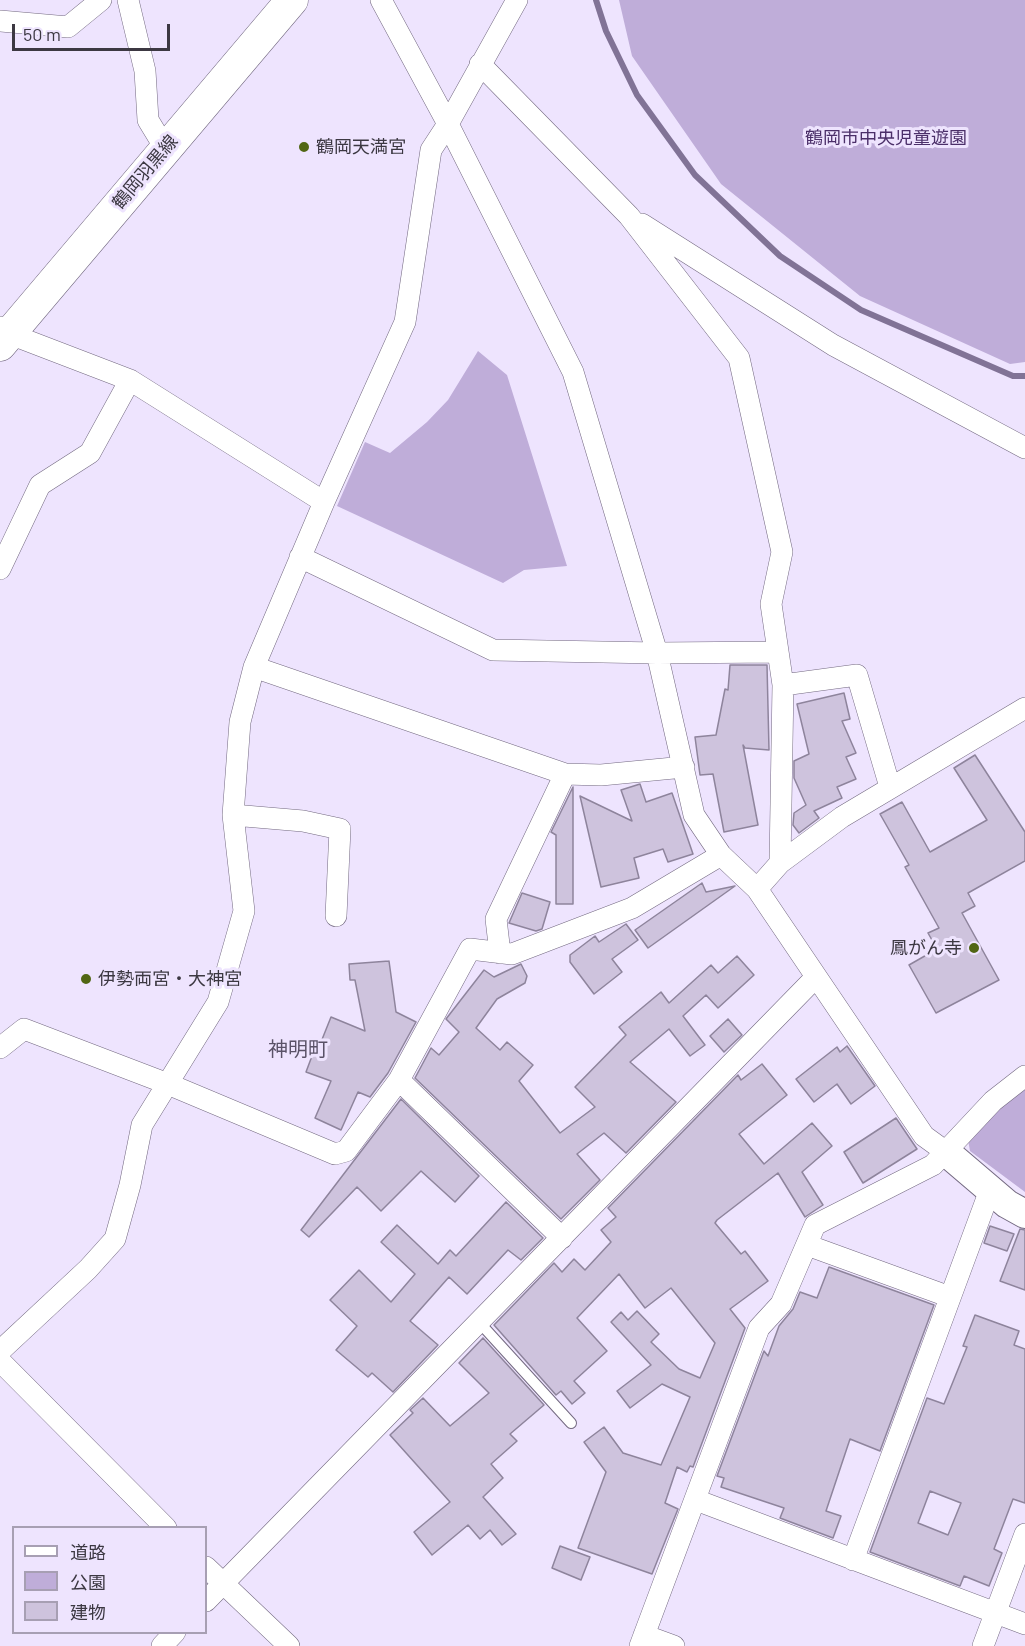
<!DOCTYPE html>
<html>
<head>
<meta charset="utf-8">
<style>
  body { margin:0 }
  #map { position:relative; width:1025px; height:1646px; overflow:hidden; background:#eee4fe; font-family:Barlow,"Noto Sans JP",sans-serif }
  canvas { display:block }
  .legend { position:absolute; left:12px; top:1526px; width:195px; height:108px; box-sizing:border-box; background:#eee4fe; border:2px solid #a79fb3; margin:0; padding:8px 10px; list-style:none; font-size:18px; color:#3c3842 }
  .legend li { display:flex; align-items:center; gap:12px; height:30px }
  .legend b { width:30px; border:2px solid #a79fb3 }
  .scale { position:absolute; left:12px; top:24px; width:158px; height:27px; box-sizing:border-box; border:3px solid #3c3842; border-top:0; padding-left:8px; font-size:18px; line-height:21px; white-space:nowrap; color:#3c3842; -webkit-text-stroke:4px #eee4fe; paint-order:stroke }
</style>
</head>
<body>
<div id="map">
<canvas width="1025" height="1646"></canvas>
<ul class="legend">
<li><b style="height:8px;background:#fff"></b>道路</li>
<li><b style="height:16px;background:#bfadd9"></b>公園</li>
<li><b style="height:16px;background:#cec3dd"></b>建物</li>
</ul>
<div class="scale">50 m</div>
</div>
<script>
const c = document.querySelector('canvas').getContext('2d');
c.lineJoin = 'round';
function paint(path, color) { c.fillStyle = color; c.fill(path, 'evenodd'); }
const toPath = rows => new Path2D(rows.map(r => 'M' + r).join(''));
function strokePath(path, color, width, dash) { c.strokeStyle = color; c.lineWidth = width; c.lineCap = dash ? 'butt' : 'round'; c.setLineDash(dash || []); c.stroke(path); }
function drawText(font, color, halo, rows, align = 'center') {
  c.font = font + ' Barlow,"Noto Sans JP",sans-serif'; c.lineWidth = 6; c.setLineDash([]); c.textBaseline = 'middle'; c.strokeStyle = halo; c.fillStyle = color; for (const [text, x, y, turn = 0] of rows) {
    c.save(); c.translate(x, y); c.rotate((+turn || 0) * Math.PI / 180); c.textAlign = isNaN(turn) ? turn : align; if (halo) c.strokeText(text, 0, 0); c.fillText(text, 0, 0); c.restore();
  }
}
paint(toPath([
  [619,0,1025,0,1025,362,1010,364,860,296,721,184,632,56],
  [478,351,507,375,567,566,524,570,503,583,337,506,365,442,390,453,427,422,448,400],
  [1025,1084,1025,1192,970,1151,968,1140]
]), '#bfadd9');
strokePath(toPath([
  [596,0,606,31,637,95,695,175,780,256,861,310,1013,376,1025,376]
]), '#817396', 6);
const building = toPath([
  [730,665,767,665,769,750,745,748,743,745,758,825,724,832,713,774,700,775,695,737,716,735,725,689,728,690,730,665],
  [844,693,850,719,842,721,856,753,846,757,856,779,837,787,842,798,814,811,819,818,799,833,793,825,794,813,806,805,794,778,794,761,809,754,797,704,844,693],
  [975,755,1025,832,1025,861,968,893,975,906,962,913,999,980,936,1013,909,965,937,949,928,933,939,928,905,867,909,865,880,814,902,802,930,852,987,820,954,768,975,755],
  [640,784,646,802,672,793,693,854,668,862,663,849,634,858,639,878,601,887,580,796,632,821,621,790,640,784],
  [573,787,573,904,556,904,556,835,551,832,573,787],
  [702,883,706,892,735,886,648,948,635,930,702,883],
  [522,893,550,902,542,929,536,931,509,923,522,893],
  [626,924,638,940,612,959,622,972,594,994,570,962,570,955,595,936,599,942,626,924],
  [737,956,754,975,718,1008,706,995,683,1016,705,1045,690,1056,669,1029,630,1062,676,1102,626,1153,604,1133,577,1154,600,1180,561,1219,415,1078,431,1048,439,1055,459,1032,446,1019,484,970,494,977,521,964,527,976,525,983,497,999,476,1028,500,1050,507,1042,533,1065,519,1081,560,1133,595,1107,575,1087,626,1035,619,1027,661,992,669,1003,711,965,718,973,737,956],
  [389,961,396,1012,416,1022,388,1073,370,1097,358,1092,341,1130,315,1118,331,1081,306,1072,318,1040,321,1042,331,1017,365,1031,355,980,350,980,349,964,389,961],
  [728,1019,742,1035,724,1052,710,1036,728,1019],
  [847,1046,875,1086,851,1104,837,1084,814,1102,796,1079,837,1047,840,1052,847,1046],
  [762,1064,787,1095,739,1134,764,1164,812,1123,832,1146,802,1172,823,1205,805,1217,778,1173,717,1220,715,1223,741,1254,745,1251,768,1281,730,1309,745,1328,693,1467,690,1466,687,1472,677,1467,665,1503,678,1509,652,1574,578,1548,606,1472,584,1442,604,1427,623,1453,661,1465,690,1397,662,1384,630,1408,617,1391,651,1365,611,1322,621,1312,628,1320,637,1311,659,1334,651,1342,679,1369,700,1378,715,1343,671,1288,645,1308,619,1274,577,1318,607,1351,574,1381,585,1393,572,1404,561,1391,556,1395,494,1325,554,1263,562,1272,574,1259,585,1270,611,1242,601,1230,616,1217,608,1208,738,1075,741,1080,762,1064],
  [401,1099,479,1176,455,1202,421,1171,381,1211,357,1187,309,1237,301,1230,401,1099],
  [896,1118,917,1149,863,1183,844,1152,896,1118],
  [506,1202,543,1238,521,1260,508,1250,467,1294,449,1277,410,1321,438,1345,393,1392,372,1373,368,1377,336,1350,357,1326,330,1300,359,1270,391,1302,415,1274,381,1242,397,1225,438,1264,450,1250,456,1256,506,1202],
  [990,1226,1014,1234,1007,1251,984,1243,990,1226],
  [1020,1229,1025,1230,1025,1290,1000,1281,1020,1229],
  [829,1267,934,1305,880,1451,850,1439,826,1511,841,1516,833,1538,780,1518,784,1508,721,1487,724,1478,717,1476,764,1351,768,1356,779,1326,793,1309,800,1292,817,1298,829,1267],
  [975,1315,1019,1331,1014,1345,1025,1349,1025,1503,1013,1499,994,1549,1002,1553,989,1586,964,1576,960,1586,870,1552,927,1398,944,1404,967,1347,963,1346,975,1315],
  [930,1491,961,1503,948,1535,918,1523,930,1491],
  [483,1338,544,1405,510,1434,517,1441,491,1464,503,1478,483,1497,516,1534,502,1545,490,1530,480,1539,468,1525,432,1555,414,1532,450,1502,390,1435,413,1413,410,1410,423,1398,450,1426,489,1393,459,1363,483,1338],
  [560,1546,590,1557,581,1580,552,1568,560,1546]
]);
paint(building, '#cec3dd');
strokePath(building, '#8e849c', 1.5);
const lane = toPath([
  [479,1322,571,1423]
]);
const street = toPath([
  [128,0,145,71,148,120,165,148],
  [381,0,448,124,573,372,657,653,694,815,721,855,757,889,924,1136,946,1152],
  [0,21,68,27,101,0],
  [480,64,629,216,739,358,782,552,771,604,783,685,780,863],
  [642,224,833,345,1025,448],
  [1,327,10,334,130,380,324,502],
  [300,557,493,650,657,653,777,652],
  [0,569,40,485,90,453,130,380],
  [254,667,565,774,496,919,500,953],
  [783,685,857,675,890,787],
  [565,774,601,775,684,767],
  [233,815,303,821,340,829,336,916],
  [757,889,780,863,842,817,1025,708],
  [0,1048,24,1029,168,1084,335,1154,346,1151,399,1080,470,949,512,954,632,908,721,855],
  [399,1080,562,1238],
  [807,1245,950,1297],
  [0,1351,88,1269,115,1239,130,1185,142,1125,218,1002,244,911,233,815,240,722,254,667,324,502,405,322,431,150,448,124,517,0],
  [0,1361,166,1528],
  [696,1500,1025,1624],
  [853,1560,990,1190],
  [206,1567,289,1646],
  [206,1601,816,977],
  [644,1635,674,1646],
  [162,1646,175,1632],
  [640,1646,759,1328,781,1304,815,1225,933,1165,993,1101,1025,1076],
  [983,1646,1025,1534]
]);
const secondary = toPath([
  [946,1152,1007,1204,1025,1214]
]);
const primary = toPath([
  [0,345,292,0]
]);
strokePath(lane, '#736980', 12);
strokePath(street, '#736980', 22);
strokePath(secondary, '#736980', 30);
strokePath(primary, '#736980', 33);
strokePath(lane, '#fff', 10);
strokePath(street, '#fff', 21);
strokePath(secondary, '#fff', 28);
strokePath(primary, '#fff', 32);
for (const [x, y, r, color] of [
  [304,147,6,"#516614"],
  [974,948,6,"#516614"],
  [86,979,6,"#516614"]
]) { const dot = new Path2D(); dot.arc(x, y, r, 0, 2 * Math.PI); c.fillStyle = color; c.fill(dot); strokePath(dot, '#eee4fe', 2); }
drawText('18px', '#4b2f69', '#eee4fe', [
  ["鶴岡市中央児童遊園",886,138]
]);
drawText('18px', '#3c3842', '#eee4fe', [
  ["鶴岡天満宮",316,147],
  ["鳳がん寺",962,948,"right"],
  ["伊勢両宮・大神宮",98,979]
], 'left');
drawText('18px', '#3c3842', '#eee4fe', [
  ["鶴岡羽黒線",145,172,-50]
]);
drawText('20px', '#5a5267', '#eee4fe', [
  ["神明町",298,1049]
]);
</script>
</body>
</html>
